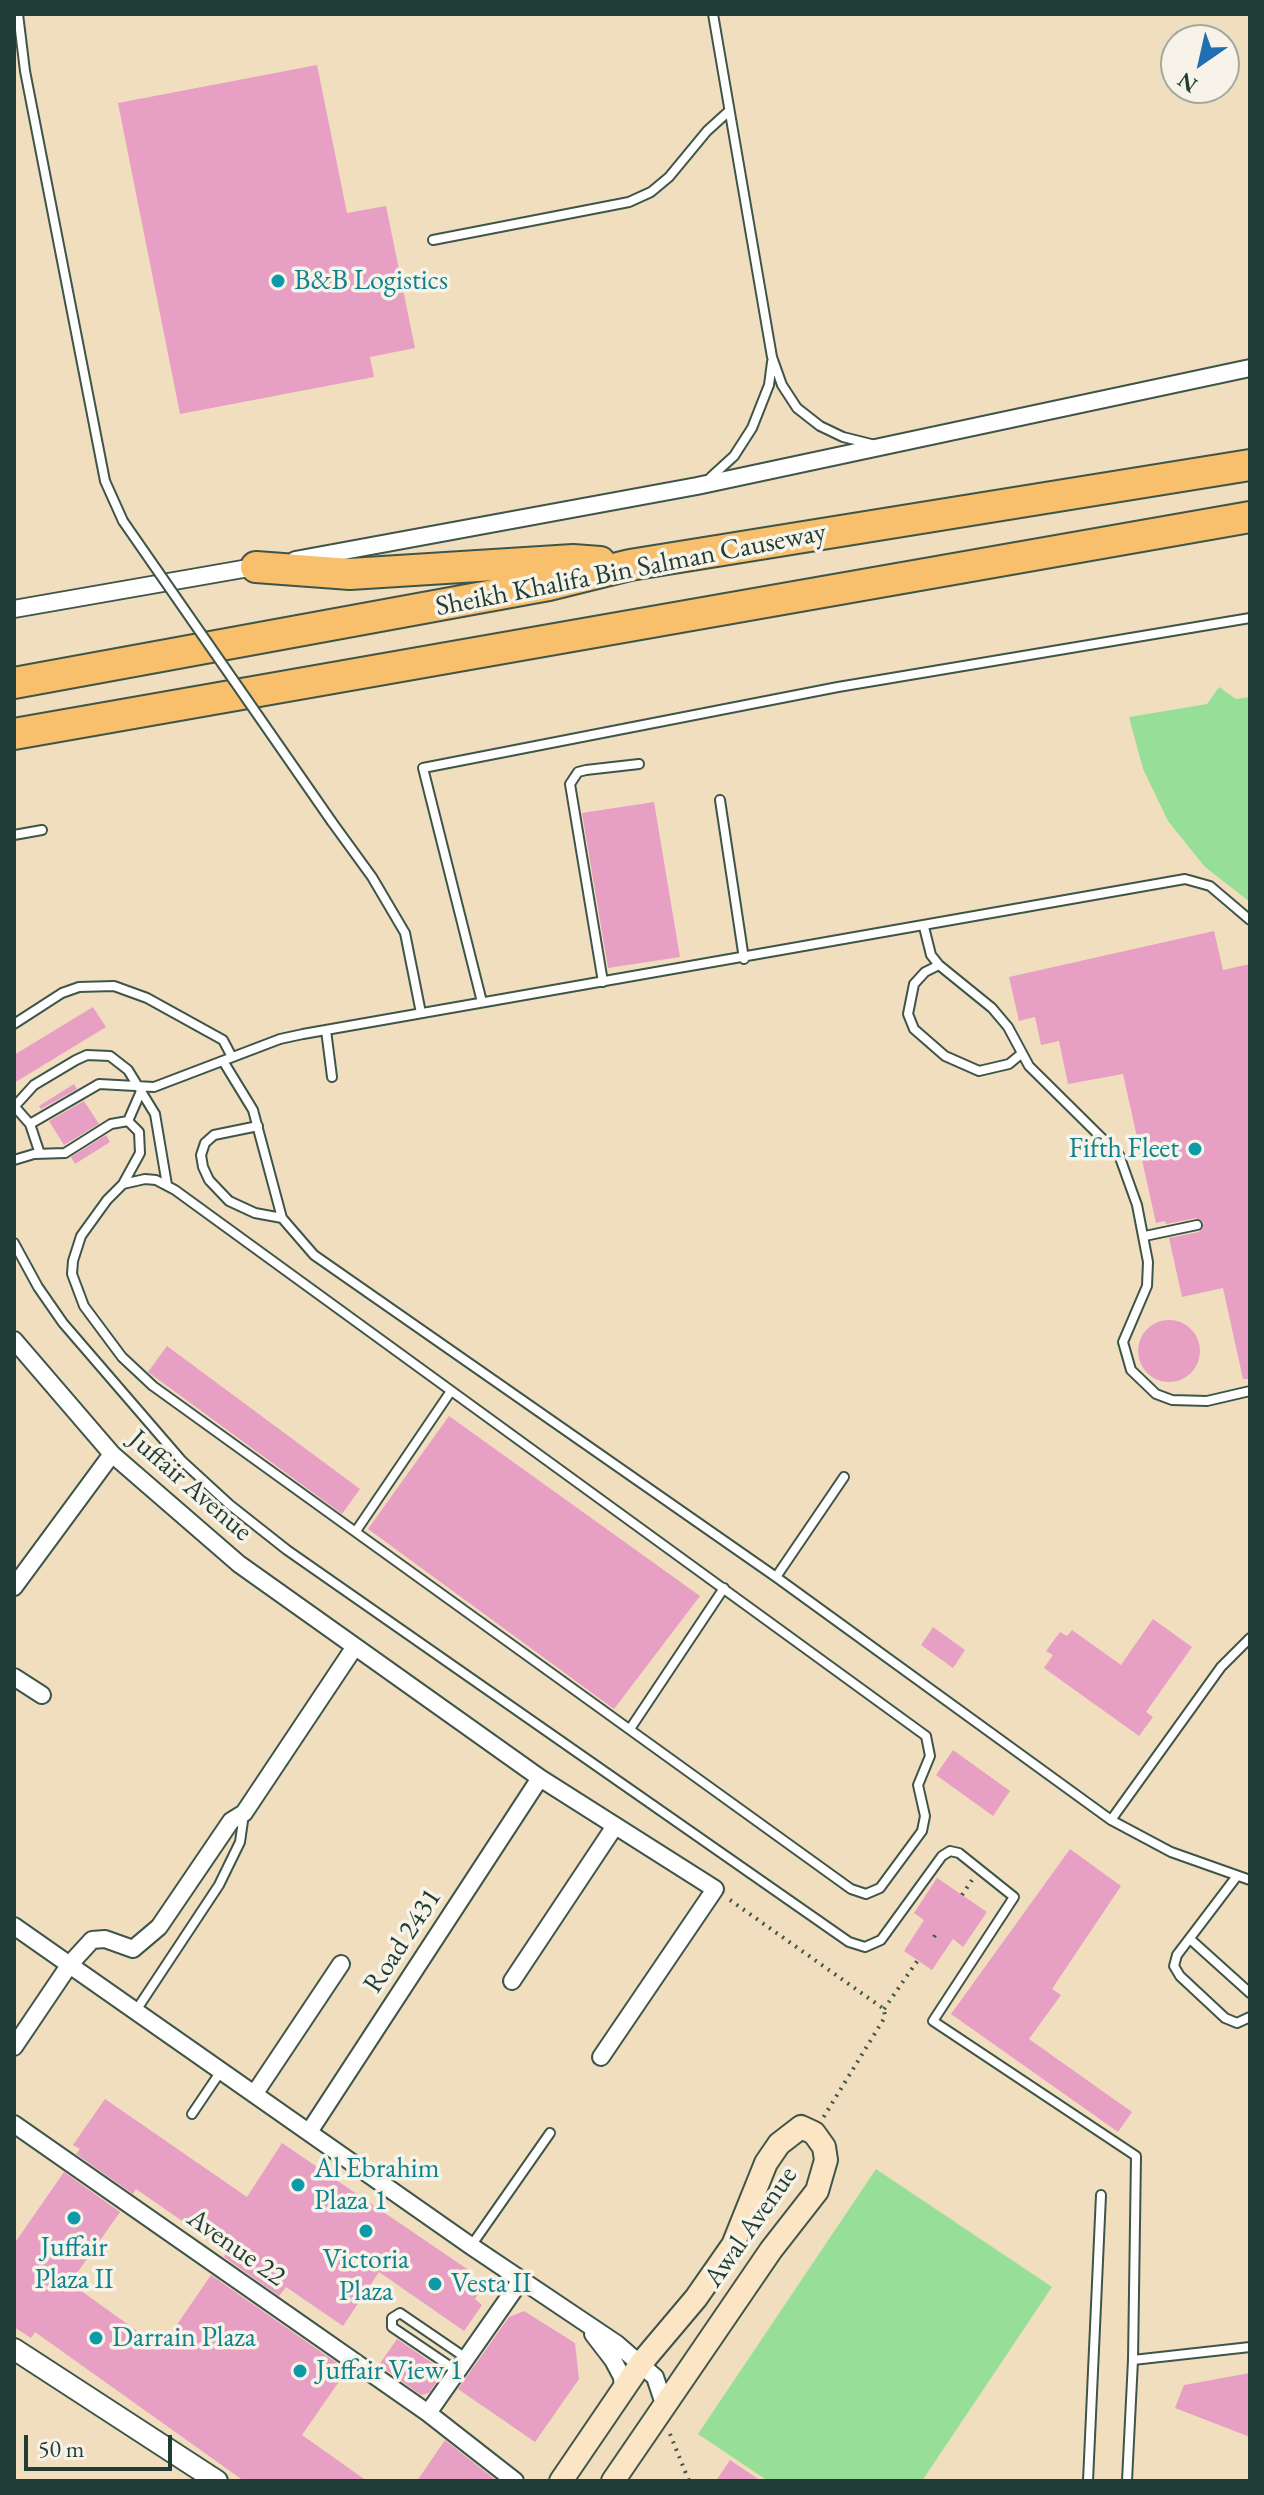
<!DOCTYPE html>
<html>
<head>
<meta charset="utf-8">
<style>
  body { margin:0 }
  #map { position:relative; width:1264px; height:2495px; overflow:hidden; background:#f1debe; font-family:"EB Garamond",serif }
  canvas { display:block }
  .frame { position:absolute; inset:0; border:16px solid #1f3d34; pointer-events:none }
  .north { position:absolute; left:1160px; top:24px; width:80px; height:80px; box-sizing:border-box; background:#f7f3e8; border:2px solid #a1aaa0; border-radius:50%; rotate:214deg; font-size:22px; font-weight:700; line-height:32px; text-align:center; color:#1f3d34 }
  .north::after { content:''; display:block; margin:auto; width:28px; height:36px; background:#1f6fb2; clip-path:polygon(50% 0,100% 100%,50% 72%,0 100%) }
  .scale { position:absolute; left:24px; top:2435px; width:148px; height:36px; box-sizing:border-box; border:4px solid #1f3d34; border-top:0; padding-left:10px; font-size:24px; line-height:28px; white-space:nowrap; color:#1f3d34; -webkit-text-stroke:6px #f7f3e8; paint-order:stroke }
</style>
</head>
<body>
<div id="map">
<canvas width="1264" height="2495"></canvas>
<div class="frame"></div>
<div class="north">N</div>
<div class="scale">50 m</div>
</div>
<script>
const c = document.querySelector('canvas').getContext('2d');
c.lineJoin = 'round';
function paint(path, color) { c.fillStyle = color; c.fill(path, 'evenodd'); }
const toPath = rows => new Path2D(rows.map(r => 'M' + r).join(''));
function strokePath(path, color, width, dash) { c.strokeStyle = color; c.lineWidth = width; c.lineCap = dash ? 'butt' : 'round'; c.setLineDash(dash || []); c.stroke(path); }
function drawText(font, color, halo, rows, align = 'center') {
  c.font = font + ' "EB Garamond",serif'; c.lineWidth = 7; c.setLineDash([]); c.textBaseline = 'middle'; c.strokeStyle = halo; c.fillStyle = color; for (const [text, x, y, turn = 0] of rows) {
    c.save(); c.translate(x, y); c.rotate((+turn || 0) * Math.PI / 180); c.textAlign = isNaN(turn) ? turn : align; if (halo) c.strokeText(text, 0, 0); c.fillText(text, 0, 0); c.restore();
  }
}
paint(toPath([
  [1219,687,1236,699,1250,697,1250,902,1205,867,1168,821,1143,769,1129,717,1207,704],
  [876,2169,1052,2287,922,2481,768,2481,698,2434]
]), '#97df99');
paint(toPath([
  [317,65,347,213,386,206,415,348,370,357,374,377,180,414,118,103],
  [654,802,680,957,608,968,582,813],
  [1214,931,1223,970,1250,964,1250,1379,1243,1379,1223,1288,1182,1297,1169,1238,1199,1232,1204,1223,1196,1218,1166,1224,1165,1221,1156,1223,1123,1074,1068,1084,1059,1041,1041,1045,1035,1017,1019,1021,1009,977],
  [93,1007,106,1027,14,1083,14,1055],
  [74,1084,77,1089,41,1109,39,1106],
  [84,1101,99,1124,64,1145,49,1121],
  [106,1135,110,1142,75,1164,71,1157],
  '1138 1351a31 31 0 1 1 62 0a31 31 0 1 1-62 0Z',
  [167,1346,360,1489,342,1514,148,1372],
  [449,1416,700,1596,614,1709,368,1529],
  [1153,1619,1192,1647,1146,1712,1153,1717,1139,1736,1044,1668,1053,1655,1046,1651,1060,1632,1067,1636,1072,1630,1121,1665],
  [933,1627,965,1650,953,1668,921,1645],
  [953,1750,1010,1791,993,1816,936,1775],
  [1070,1849,1121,1886,1052,1989,1061,1995,1029,2039,1132,2112,1118,2132,951,2014],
  [937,1878,987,1912,963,1947,953,1939,932,1970,904,1951,924,1920,914,1913],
  [105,2099,247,2197,282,2143,470,2271,467,2274,476,2280,472,2287,479,2292,475,2299,482,2305,464,2331,379,2272,343,2326,286,2287,279,2296,224,2257,227,2252,136,2189,133,2194,76,2154,80,2149,73,2145],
  [64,2172,120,2212,70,2283,161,2348,211,2275,347,2370,302,2435,367,2481,244,2481,35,2332,31,2338,14,2327,14,2244],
  [524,2311,575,2343,579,2379,535,2442,458,2389,509,2317],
  [397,2339,444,2371,429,2393,421,2395,379,2365],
  [1250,2373,1250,2437,1175,2408,1184,2385],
  [445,2440,446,2441,497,2481,417,2481],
  [730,2460,761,2481,716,2481]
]), '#e79fc4');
const service = toPath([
  [18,14,25,71,105,481,123,521],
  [713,14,772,357,782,385,797,408,820,426,843,437,875,445],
  [433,240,629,202,651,192,669,177,707,131,729,111],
  [711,477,734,456,752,428,769,385,772,362],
  [720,800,744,959],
  [332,822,372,877,405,933,421,1013],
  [14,835,42,830],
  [924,927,931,955,939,965,992,1008,1008,1027,1029,1066,1119,1155,1137,1205,1148,1262,1147,1286,1123,1342,1131,1370,1156,1394,1172,1400,1207,1401,1250,1391],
  [939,965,925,972,914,984,908,1014,914,1029,945,1056,979,1071,1009,1064,1021,1054],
  [603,982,570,784,578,772,586,770,639,764],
  [482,1002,423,768,838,687,1250,618],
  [14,1024,62,993,79,987,114,986,147,998,223,1040,232,1057],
  [326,1030,332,1077],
  [223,1061,253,1110,282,1218,314,1255,776,1577,1111,1820,1171,1852,1250,1880],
  [14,1106,30,1124,40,1154],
  [14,1107,34,1085,76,1060,87,1055,110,1056,128,1070,155,1114,167,1185],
  [128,1121,142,1089],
  [30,1124,99,1084,154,1087,280,1039,303,1034,1185,879,1210,886,1250,920],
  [258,1126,214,1135,205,1143,201,1155,203,1167,209,1180,229,1201,255,1213,282,1218],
  [14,1160,34,1154,65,1153,111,1124,128,1121,139,1132,140,1153,123,1184],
  [145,1179,156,1180,175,1190,926,1736,930,1756,918,1785,925,1816,922,1831,880,1888,866,1894,851,1889,153,1386,122,1357,84,1306,72,1274,73,1261,81,1236,107,1200,123,1184,145,1179],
  [1145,1236,1197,1225],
  [14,1243,38,1287,63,1323,182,1461,230,1505,287,1550,849,1942,865,1947,881,1940,942,1856,950,1851,959,1853,1014,1897,933,2021,1136,2156,1133,2360,1127,2481],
  [356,1531,451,1391],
  [776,1577,844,1477],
  [630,1729,724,1588],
  [1111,1820,1221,1667,1250,1638],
  [1237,1876,1177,1955,1174,1966,1180,1976,1225,2018,1237,2023,1250,2017],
  [1190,1939,1250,1993],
  [137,2009,219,1885,240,1842,244,1814],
  [192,2114,221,2071],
  [471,2246,550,2133],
  [1133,2360,1250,2347],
  [457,2371,392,2327,392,2318,400,2313,466,2358],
  [1088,2481,1101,2195]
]);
const minor = toPath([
  [295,560,697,486,1250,368],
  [14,609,260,566],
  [14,1340,112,1454,239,1564,540,1778,715,1889,601,2057],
  [14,1587,112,1454],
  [14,1677,42,1695],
  [14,1926,471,2246,617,2344,655,2377,663,2401,661,2411],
  [512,1981,615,1826],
  [14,2047,70,1964,92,1940,105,1939,133,1949,159,1927,231,1821,244,1813,354,1648],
  [255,2093,341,1964],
  [14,2124,428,2413,515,2481],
  [309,2132,540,1778],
  [593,2334,613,2360,622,2377,623,2391],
  [428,2413,521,2280]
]);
const tertiary = toPath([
  [14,2349,217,2481]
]);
const secondary = toPath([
  [561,2481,642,2362,696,2298,733,2245,766,2163,779,2144,801,2127,814,2133,824,2147,826,2160,817,2191,771,2250,613,2481]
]);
const motorway = toPath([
  [256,567,350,574,573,560,600,562],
  [14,683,549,585,630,565,1250,465],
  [14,734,1250,517]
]);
strokePath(service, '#3e5549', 12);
strokePath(minor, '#3e5549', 20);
strokePath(tertiary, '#3e5549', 24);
strokePath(secondary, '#3e5549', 26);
strokePath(motorway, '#3e5549', 34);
strokePath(toPath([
  [962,1895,972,1880],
  [730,1900,884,2009,885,2017,823,2118],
  [934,1937,938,1930],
  [884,2009,918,1960],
  [670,2434,689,2481]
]), '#3e5549', 4, [2, 6]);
strokePath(service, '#fff', 8);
strokePath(minor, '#fff', 16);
strokePath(tertiary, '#fff', 20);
strokePath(secondary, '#fce5c4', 22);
strokePath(motorway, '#f8bf6c', 30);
const serviceBridge = toPath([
  [123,521,332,822]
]);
strokePath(serviceBridge, '#3e5549', 12, []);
strokePath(serviceBridge, '#fff', 8);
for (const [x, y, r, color] of [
  [278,281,8,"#0f9aa8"],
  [1195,1149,8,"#0f9aa8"],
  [298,2185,8,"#0f9aa8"],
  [74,2218,8,"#0f9aa8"],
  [366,2231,8,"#0f9aa8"],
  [435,2284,8,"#0f9aa8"],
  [96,2338,8,"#0f9aa8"],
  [300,2371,8,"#0f9aa8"]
]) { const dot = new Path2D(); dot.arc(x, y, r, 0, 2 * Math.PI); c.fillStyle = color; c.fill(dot); strokePath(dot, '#f7f3e8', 3); }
drawText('28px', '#0d838f', '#f7f3e8', [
  ["B&B Logistics",294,281],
  ["Fifth Fleet",1179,1149,"right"],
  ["Al Ebrahim",314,2169],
  ["Plaza 1",314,2201],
  ["Juffair",74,2248,"center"],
  ["Plaza II",74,2280,"center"],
  ["Victoria",366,2260,"center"],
  ["Plaza",366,2292,"center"],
  ["Vesta II",451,2284],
  ["Darrain Plaza",112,2338],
  ["Juffair View 1",316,2371]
], 'left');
drawText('28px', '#1f3d34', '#f7f3e8', [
  ["Sheikh Khalifa Bin Salman Causeway",631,570,-11],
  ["Juffair Avenue",190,1486,41],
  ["Road 2431",403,1941,-57],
  ["Awal Avenue",751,2227,-55],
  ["Avenue 22",236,2248,35]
]);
</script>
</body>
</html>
